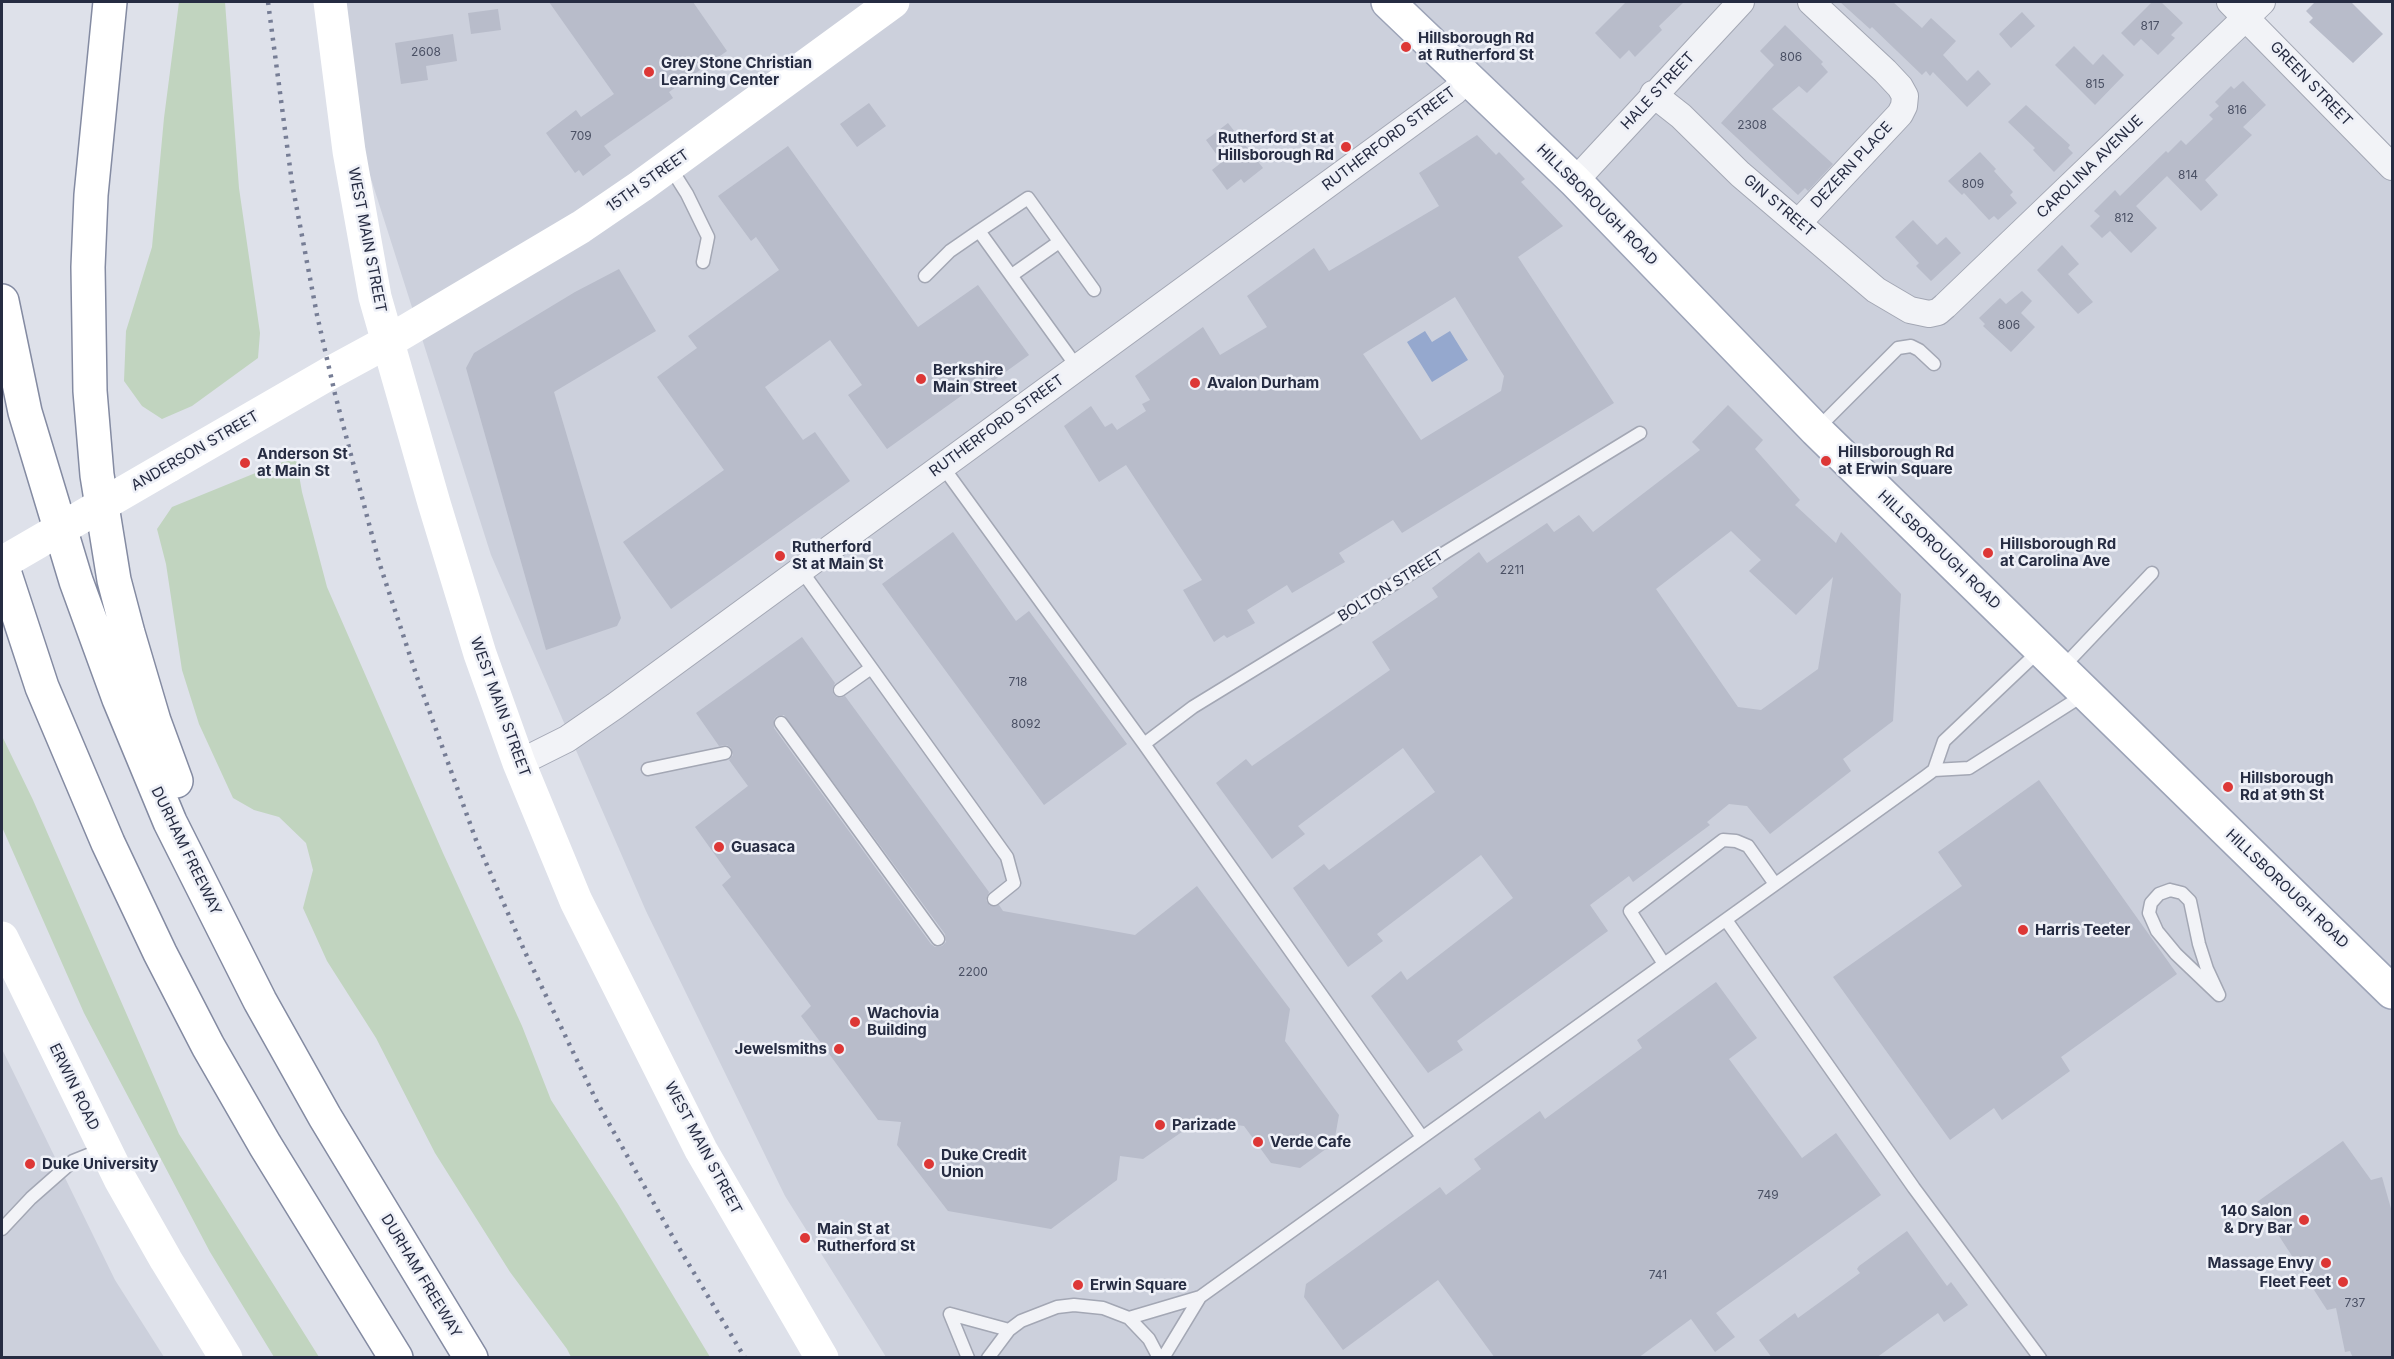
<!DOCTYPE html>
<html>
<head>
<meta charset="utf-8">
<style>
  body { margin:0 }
  #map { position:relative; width:2394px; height:1359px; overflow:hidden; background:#dee1ea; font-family:Inter,sans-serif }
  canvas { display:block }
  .frame { position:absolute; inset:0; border:3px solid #262c42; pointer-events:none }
</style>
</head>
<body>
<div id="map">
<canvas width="2394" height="1359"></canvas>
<div class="frame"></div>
</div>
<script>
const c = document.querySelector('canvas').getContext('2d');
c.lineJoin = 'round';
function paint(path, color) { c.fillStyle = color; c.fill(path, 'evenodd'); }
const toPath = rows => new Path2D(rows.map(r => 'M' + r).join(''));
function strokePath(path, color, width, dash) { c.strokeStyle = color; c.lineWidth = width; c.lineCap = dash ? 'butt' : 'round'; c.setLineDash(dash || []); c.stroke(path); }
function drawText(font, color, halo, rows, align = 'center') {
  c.font = font + ' Inter,sans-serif'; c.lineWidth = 5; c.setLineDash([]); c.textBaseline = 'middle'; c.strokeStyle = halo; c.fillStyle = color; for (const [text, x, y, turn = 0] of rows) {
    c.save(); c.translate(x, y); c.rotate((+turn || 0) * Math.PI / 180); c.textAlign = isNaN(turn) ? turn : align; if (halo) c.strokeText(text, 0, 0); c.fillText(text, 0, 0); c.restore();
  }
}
paint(toPath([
  [336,2,2232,2,2392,166,2392,1357,886,1357,785,1196,646,911,491,555,343,91],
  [2,1049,115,1280,164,1357,2,1357]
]), '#ccd0dc');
paint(toPath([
  [179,2,225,2,239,188,260,333,258,358,192,406,162,419,142,406,124,381,126,331,152,247,164,118],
  [296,458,302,492,327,587,443,853,522,1026,551,1100,618,1204,710,1357,571,1357,567,1349,510,1272,435,1153,376,1038,327,961,303,908,313,870,306,843,279,817,254,810,233,798,199,724,182,670,166,564,157,529,172,507,280,463],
  [2,736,33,800,179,1134,319,1357,274,1357,210,1252,84,1013,2,827]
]), '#c1d4bf');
paint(toPath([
  [1425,331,1432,342,1450,331,1468,360,1432,382,1407,342]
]), '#95a8ce');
paint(toPath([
  [549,2,693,2,727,51,669,92,673,98,604,146,611,155,583,176,579,170,575,173,546,133,576,110,581,117,614,94],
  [1626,2,1684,2,1659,26,1662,30,1635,57,1629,50,1620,59,1595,33],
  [1840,2,1893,2,1922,28,1931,18,1956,41,1943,55,1967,81,1978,70,1991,84,1967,107,1933,72,1930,76,1926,71,1922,75,1872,27,1870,29],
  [2152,2,2161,2,2183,23,2171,35,2175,38,2158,55,2141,39,2134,46,2121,33],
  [2315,2,2351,2,2383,34,2353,63,2309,22,2313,18,2306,11],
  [498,9,501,30,471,34,468,13],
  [2022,12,2035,26,2011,48,1999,34],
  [1785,25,1823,62,1821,64,1828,72,1807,93,1799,86,1772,109,1833,164,1808,191,1805,188,1798,195,1721,123,1774,65,1760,51],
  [453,34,457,61,426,66,428,80,401,84,395,43],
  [2074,46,2093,65,2103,54,2124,75,2095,105,2055,65],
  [2243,81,2266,105,2243,127,2252,135,2205,180,2218,195,2201,211,2167,176,2136,206,2157,228,2131,253,2110,231,2102,238,2090,226,2100,216,2094,211,2115,190,2120,196,2166,151,2168,153,2181,140,2186,145,2213,119,2209,115,2219,106,2215,102,2231,86,2234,89],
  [869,103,886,126,857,147,840,124],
  [2026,105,2070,145,2068,148,2073,153,2054,172,2033,150,2035,148,2008,122],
  [1228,123,1263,168,1244,183,1241,179,1227,190,1212,170,1222,162,1206,140],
  [1477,135,1496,155,1499,152,1525,179,1521,182,1563,226,1518,257,1614,403,1402,533,1393,520,1339,553,1345,562,1292,593,1287,585,1247,610,1255,623,1227,638,1224,635,1214,642,1183,590,1202,580,1126,465,1099,482,1064,426,1091,406,1105,427,1112,423,1117,430,1146,411,1142,404,1150,400,1135,376,1203,327,1220,355,1267,327,1247,296,1314,248,1329,271,1439,206,1419,173],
  [1455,297,1504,376,1501,391,1421,440,1363,354],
  [788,146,918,327,978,285,1029,355,993,381,989,376,887,449,848,395,862,385,830,340,765,387,803,440,815,432,850,481,671,609,623,542,724,470,657,377,697,348,688,336,779,270,756,237,751,241,718,196],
  [1980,152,1996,169,1994,171,2013,192,2010,195,2017,203,1998,220,1994,216,1989,220,1964,193,1962,195,1948,181],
  [1913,220,1937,245,1946,237,1961,253,1931,281,1916,266,1919,263,1895,237],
  [2062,245,2079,264,2068,274,2093,302,2078,314,2037,270],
  [619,269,656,331,554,392,621,618,617,626,546,650,466,368,474,353,575,292],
  [2022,291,2032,301,2021,313,2035,327,2011,352,1983,326,1985,324,1979,318,2000,298,2006,304],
  [1728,405,1763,440,1755,449,1800,500,1795,505,1836,543,1841,532,1901,594,1893,721,1843,759,1851,771,1770,834,1747,806,1729,804,1707,822,1710,825,1633,882,1629,876,1590,905,1608,931,1457,1041,1463,1050,1428,1073,1371,996,1401,971,1407,980,1513,898,1481,855,1377,934,1383,941,1348,967,1293,888,1324,864,1329,870,1435,792,1403,748,1298,826,1305,834,1272,859,1216,783,1246,759,1252,766,1390,670,1372,642,1438,597,1432,588,1479,552,1487,563,1547,523,1554,532,1579,515,1593,532,1700,450,1692,442],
  [1731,531,1761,560,1749,571,1796,615,1833,577,1818,669,1761,710,1738,707,1656,589],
  [953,532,1016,621,1029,611,1127,744,1044,805,882,584],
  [802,637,835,683,832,690,834,695,840,698,845,696,989,892,986,900,990,906,999,905,1003,911,1135,935,1197,886,1290,1009,1285,1041,1339,1115,1334,1143,1300,1168,1271,1163,1244,1126,1199,1120,1143,1159,1120,1156,1117,1180,1051,1229,948,1211,897,1145,901,1122,878,1120,801,1016,811,1006,722,885,731,877,695,827,748,786,729,760,733,755,731,748,727,745,719,746,696,713],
  [784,715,945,934,946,942,942,946,935,947,931,944,774,728,774,719,777,716],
  [2039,780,2177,974,2061,1057,2070,1071,2002,1120,1994,1108,1950,1140,1833,977,1962,886,1938,852],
  [1716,982,1757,1038,1729,1059,1802,1158,1836,1133,1881,1195,1716,1313,1735,1337,1715,1352,1691,1319,1638,1358,1495,1358,1438,1280,1343,1350,1304,1297,1306,1284,1440,1187,1446,1195,1481,1169,1474,1159,1540,1111,1545,1119,1642,1048,1637,1040],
  [2343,1141,2371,1180,2382,1177,2392,1212,2392,1358,2353,1358,2350,1351,2345,1352,2336,1308,2327,1310,2257,1202],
  [1907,1231,1947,1286,1951,1282,1968,1305,1944,1322,1938,1313,1876,1358,1772,1358,1759,1340,1795,1313,1798,1318,1860,1273,1857,1269,1859,1266]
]), '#b8bcca');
const lane = toPath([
  [670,167,687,194,708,237,703,262],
  [1012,275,1059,242],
  [925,276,950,251,979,231],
  [1077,367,979,231,1028,198,1094,290],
  [1817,429,1898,348,1911,346,1919,350,1934,364],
  [943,467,1144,744,1422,1137],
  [801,570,1007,857,1014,883,994,899],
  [2062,668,2152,573],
  [840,690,871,668],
  [781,723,938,939],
  [1144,744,1193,707,1640,433],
  [648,769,725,753],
  [1934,770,1944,741,2040,650],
  [2170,890,2182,893,2190,901,2199,944,2207,969,2219,995,2176,954,2157,931,2149,913,2151,903,2159,894,2170,890],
  [1726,920,1914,1188,2040,1358],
  [1664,964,1630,911,1723,840,1736,841,1748,846,1775,884],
  [2,1229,31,1198,73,1161,103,1149],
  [950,1314,1009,1330],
  [950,1314,968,1358],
  [1129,1318,1200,1297,1926,776,1934,770,1969,768,2085,694],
  [988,1358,1009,1330,1021,1321,1057,1307,1074,1305,1103,1308,1129,1318,1149,1339,1159,1358],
  [1163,1358,1200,1297]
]);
const street = toPath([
  [2230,2,2392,167],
  [1653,94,1681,116,1740,174,1876,290,1910,310,1929,314,1938,312,1945,306,2262,2],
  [1575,181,1741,2],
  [1798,223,1900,114,1904,106,1905,96,1900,87,1885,71,1811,2],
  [519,763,567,739,615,706,1454,92,1467,79]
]);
const primary = toPath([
  [1388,2,1575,181,1816,430,2392,992]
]);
const highway = toPath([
  [110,2,91,195,88,267,90,391,97,475,114,580,128,633,154,721,176,781],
  [2,301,25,412,76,581,119,699,170,822,260,1001,325,1117,471,1358],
  [2,565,42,687,108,843,160,953,208,1046,265,1145,396,1358]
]);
strokePath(lane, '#a3a7b4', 15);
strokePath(street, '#a3a7b4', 28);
strokePath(primary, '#9ca3b7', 36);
strokePath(highway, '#848ba2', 36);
strokePath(lane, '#f2f3f7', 12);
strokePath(street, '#f2f3f7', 26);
strokePath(toPath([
  [330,2,349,151,375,297,434,503,480,654,519,763,576,901,701,1150,822,1358],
  [169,466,330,373,389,341,581,227,641,186,893,2],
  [2,938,120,1179,166,1260,226,1358]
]), '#fff', 33);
strokePath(primary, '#fff', 33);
strokePath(highway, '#fff', 33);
strokePath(toPath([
  [268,2,292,183,317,315,335,394,379,562,417,677,476,840,525,952,598,1104,679,1248,745,1358]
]), '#767d95', 4.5, [3, 6]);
strokePath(toPath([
  [2,563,169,466]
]), '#fff', 33);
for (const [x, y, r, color] of [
  [1406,47,6,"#dd3736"],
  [649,72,6,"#dd3736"],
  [1346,147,6,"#dd3736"],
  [921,379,6,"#dd3736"],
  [1195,383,6,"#dd3736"],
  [1826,461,6,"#dd3736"],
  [245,463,6,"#dd3736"],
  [1988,553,6,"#dd3736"],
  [780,556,6,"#dd3736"],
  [2228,787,6,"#dd3736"],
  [719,847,6,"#dd3736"],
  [2023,930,6,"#dd3736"],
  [855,1022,6,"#dd3736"],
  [839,1049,6,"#dd3736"],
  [1160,1125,6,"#dd3736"],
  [1258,1142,6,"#dd3736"],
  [30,1164,6,"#dd3736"],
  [929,1164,6,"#dd3736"],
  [2304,1220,6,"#dd3736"],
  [805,1238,6,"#dd3736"],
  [2326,1263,6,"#dd3736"],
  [2343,1282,6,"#dd3736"],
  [1078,1285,6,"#dd3736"]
]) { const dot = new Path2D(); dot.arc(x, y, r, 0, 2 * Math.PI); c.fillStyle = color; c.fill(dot); strokePath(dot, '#eef0f7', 2); }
drawText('12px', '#4a5064', null, [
  ["817",2150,26],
  ["2608",426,52],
  ["806",1791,57],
  ["815",2095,84],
  ["816",2237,110],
  ["2308",1752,125],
  ["709",581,136],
  ["814",2188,175],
  ["809",1973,184],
  ["812",2124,218],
  ["806",2009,325],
  ["2211",1512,570],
  ["718",1018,682],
  ["8092",1026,724],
  ["2200",973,972],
  ["749",1768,1195],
  ["741",1658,1275],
  ["737",2355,1303]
]);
drawText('bold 15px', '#262c42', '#eef0f7', [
  ["Hillsborough Rd",1418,38],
  ["at Rutherford St",1418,55],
  ["Grey Stone Christian",661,63],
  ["Learning Center",661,80],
  ["Rutherford St at",1334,138,"right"],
  ["Hillsborough Rd",1334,155,"right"],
  ["Berkshire",933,370],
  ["Main Street",933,387],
  ["Avalon Durham",1207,383],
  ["Hillsborough Rd",1838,452],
  ["at Erwin Square",1838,469],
  ["Anderson St",257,454],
  ["at Main St",257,471],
  ["Hillsborough Rd",2000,544],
  ["at Carolina Ave",2000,561],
  ["Rutherford",792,547],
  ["St at Main St",792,564],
  ["Hillsborough",2240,778],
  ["Rd at 9th St",2240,795],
  ["Guasaca",731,847],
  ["Harris Teeter",2035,930],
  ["Wachovia",867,1013],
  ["Building",867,1030],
  ["Jewelsmiths",827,1049,"right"],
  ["Parizade",1172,1125],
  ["Verde Cafe",1270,1142],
  ["Duke Credit",941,1155],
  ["Union",941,1172],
  ["Duke University",42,1164],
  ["140 Salon",2292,1211,"right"],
  ["& Dry Bar",2292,1228,"right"],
  ["Main St at",817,1229],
  ["Rutherford St",817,1246],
  ["Massage Envy",2314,1263,"right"],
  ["Fleet Feet",2331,1282,"right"],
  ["Erwin Square",1090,1285]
], 'left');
drawText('15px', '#262c42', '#eef0f7', [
  ["GREEN STREET",2311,84,46],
  ["HALE STREET",1658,91,-47],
  ["RUTHERFORD STREET",1389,139,-37],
  ["DEZERN PLACE",1852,165,-47],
  ["CAROLINA AVENUE",2090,167,-44],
  ["15TH STREET",648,181,-35],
  ["HILLSBOROUGH ROAD",1597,205,45],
  ["GIN STREET",1779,206,40],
  ["WEST MAIN STREET",367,240,79],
  ["RUTHERFORD STREET",997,426,-36],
  ["ANDERSON STREET",195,451,-30],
  ["HILLSBOROUGH ROAD",1939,550,44],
  ["BOLTON STREET",1391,586,-32],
  ["WEST MAIN STREET",500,707,70],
  ["DURHAM FREEWAY",186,851,64],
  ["HILLSBOROUGH ROAD",2287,889,44],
  ["ERWIN ROAD",74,1087,64],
  ["WEST MAIN STREET",703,1148,62],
  ["DURHAM FREEWAY",421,1276,59]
]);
</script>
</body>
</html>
